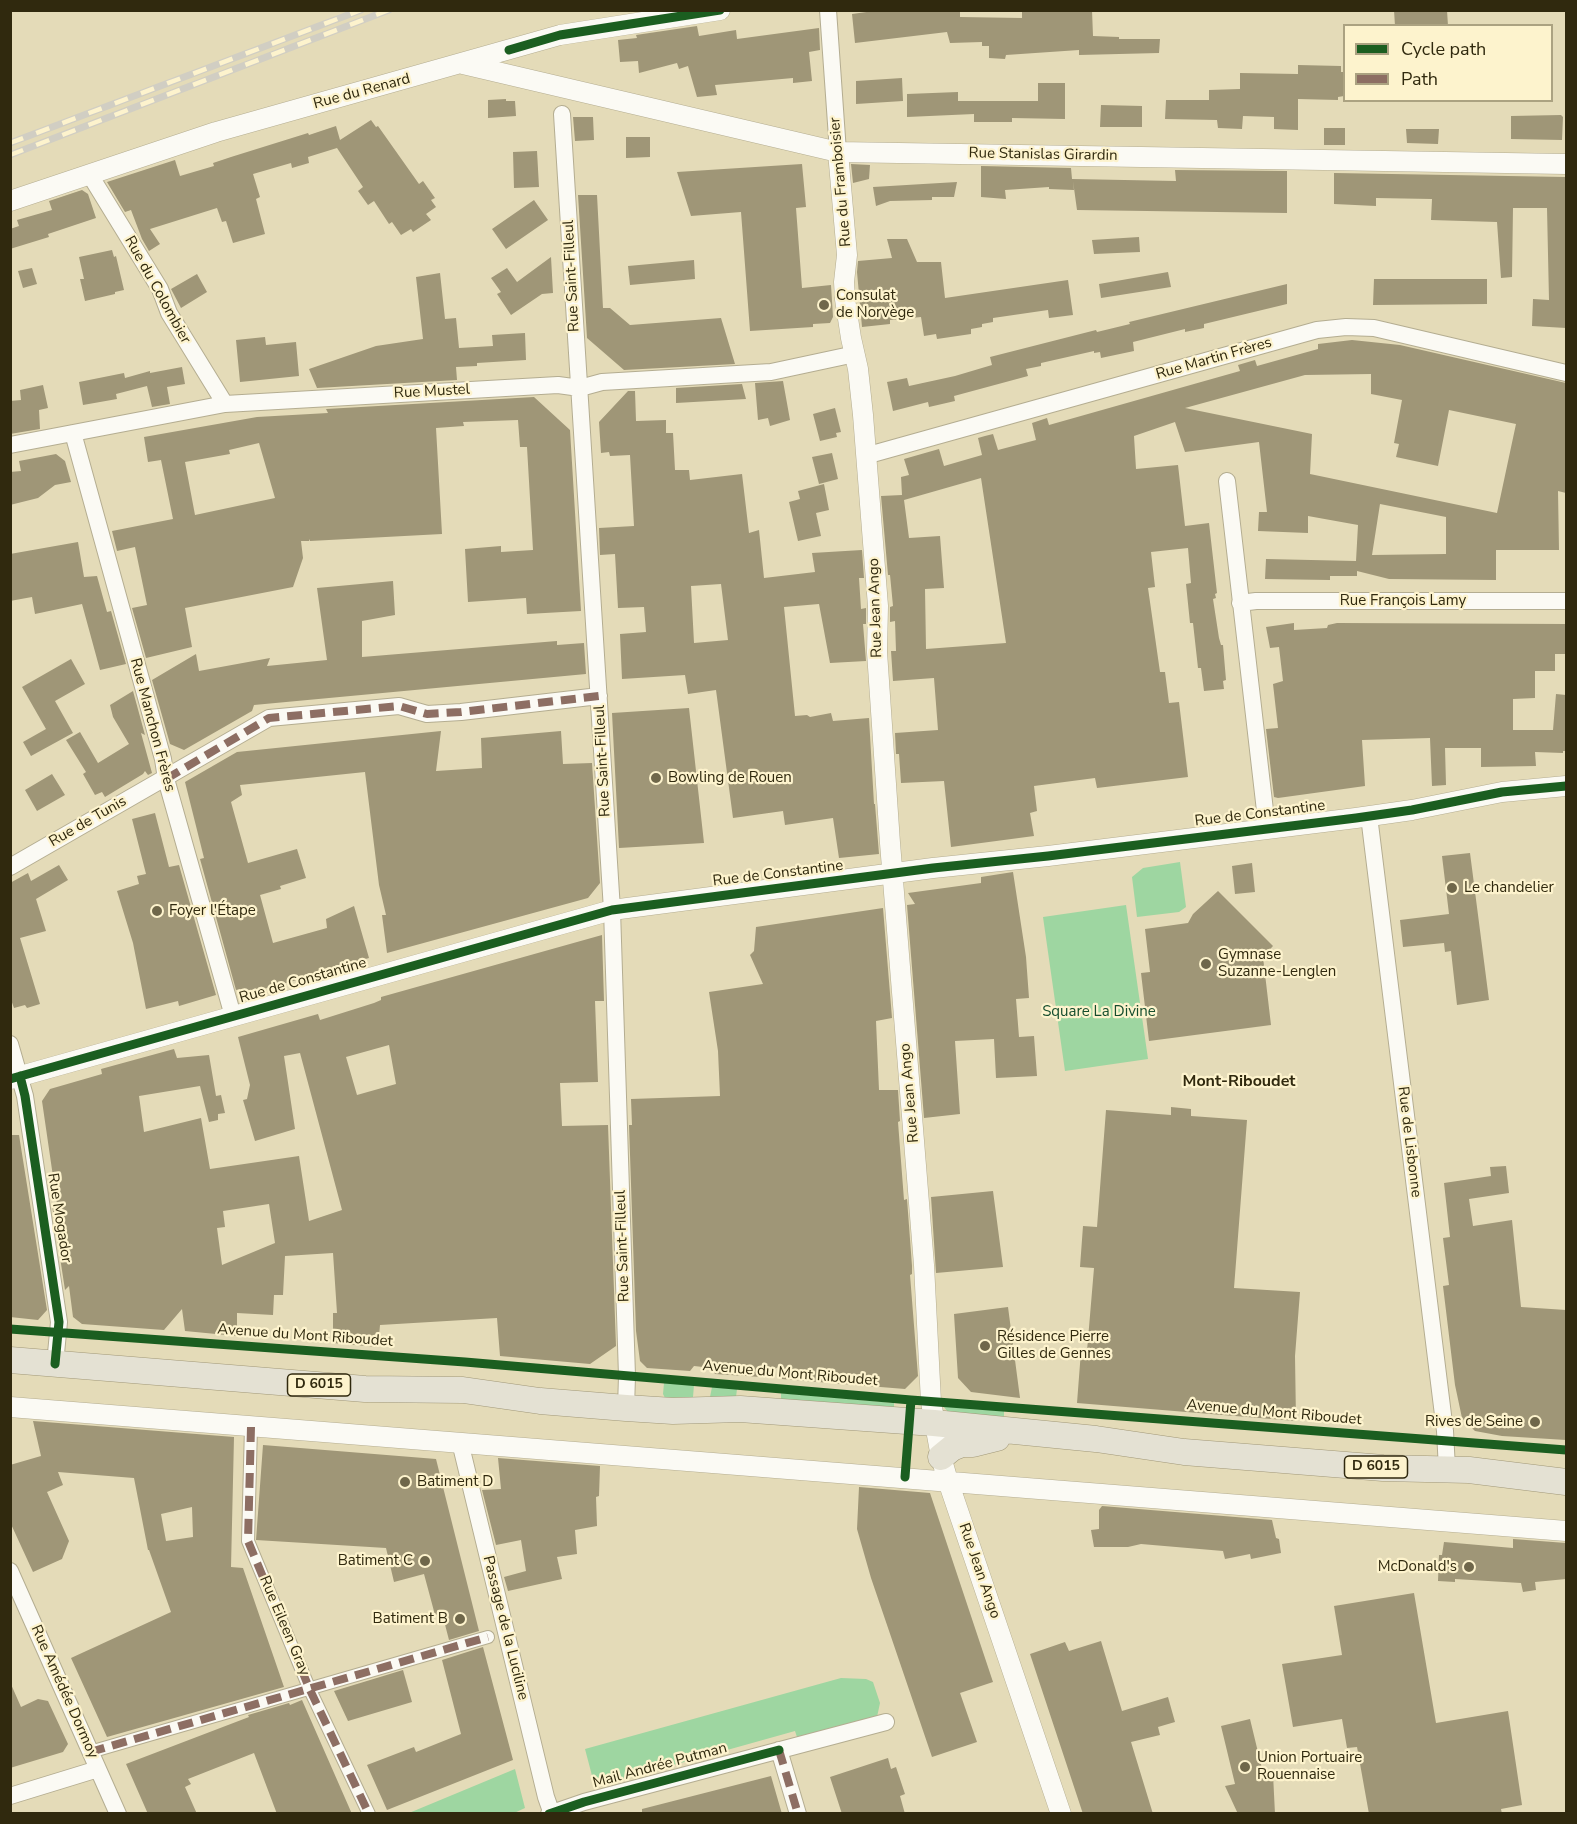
<!DOCTYPE html>
<html>
<head>
<meta charset="utf-8">
<style>
  body { margin:0 }
  #map { position:relative; width:1577px; height:1824px; overflow:hidden; background:#e4dbb8; font-family:"Nunito Sans",sans-serif }
  canvas { display:block }
  .frame { position:absolute; inset:0; border:12px solid #30290e; pointer-events:none }
  .legend { position:absolute; left:1343px; top:24px; width:210px; height:78px; box-sizing:border-box; background:#fdf3cd; border:2px solid #aba281; margin:0; padding:8px 10px; list-style:none; font-size:18px; color:#30290e }
  .legend li { display:flex; align-items:center; gap:12px; height:30px }
  .legend b { width:30px; border:2px solid #aba281 }
</style>
</head>
<body>
<div id="map">
<canvas width="1577" height="1824"></canvas>
<div class="frame"></div>
<ul class="legend">
<li><b style="height:8px;background:#1b5e20"></b>Cycle path</li>
<li><b style="height:8px;background:#8d6e63"></b>Path</li>
</ul>
</div>
<script>
const c = document.querySelector('canvas').getContext('2d');
c.lineJoin = 'round';
function paint(path, color) { c.fillStyle = color; c.fill(path, 'evenodd'); }
const toPath = rows => new Path2D(rows.map(r => 'M' + r).join(''));
function strokePath(path, color, width, dash) { c.strokeStyle = color; c.lineWidth = width; c.lineCap = dash ? 'butt' : 'round'; c.setLineDash(dash || []); c.stroke(path); }
function drawText(font, color, halo, rows, align = 'center') {
  c.font = font + ' "Nunito Sans",sans-serif'; c.lineWidth = 4.5; c.setLineDash([]); c.textBaseline = 'middle'; c.strokeStyle = halo; c.fillStyle = color; for (const [text, x, y, turn = 0] of rows) {
    c.save(); c.translate(x, y); c.rotate((+turn || 0) * Math.PI / 180); c.textAlign = isNaN(turn) ? turn : align; if (halo) c.strokeText(text, 0, 0); c.fillText(text, 0, 0); c.restore();
  }
}
paint(toPath([
  [1180,862,1186,907,1179,912,1137,917,1132,877,1143,868],
  [1126,905,1148,1059,1065,1071,1043,917],
  [664,1383,694,1385,693,1397,665,1398,663,1394],
  [712,1387,737,1389,736,1397,710,1397],
  [781,1393,894,1403,894,1409,781,1399],
  [943,1406,1004,1411,1004,1418,948,1412],
  [841,1678,866,1679,873,1682,880,1703,877,1717,797,1737,795,1731,595,1787,585,1749],
  [515,1769,525,1808,512,1814,409,1813]
]), '#9ed6a1');
paint(toPath([
  [881,10,960,10,960,17,1022,18,1022,10,1092,10,1093,36,1119,37,1119,39,1160,39,1159,53,1079,55,1079,50,1006,55,1005,59,989,58,989,46,982,46,982,42,950,43,947,32,855,43,852,14],
  [1394,10,1447,10,1448,26,1395,26],
  [697,26,699,36,736,30,737,39,819,28,820,50,809,52,812,81,793,83,793,78,715,85,717,95,697,97,688,66,679,69,677,63,639,73,638,61,620,62,618,40,637,38,636,35],
  [1298,65,1341,66,1341,72,1344,72,1344,96,1338,97,1338,100,1298,99,1298,130,1274,129,1274,117,1243,116,1242,129,1218,128,1217,120,1165,119,1166,100,1209,100,1209,90,1240,89,1240,73,1298,74],
  [902,78,903,101,856,104,856,81],
  [1038,83,1065,83,1065,119,1012,118,1012,122,974,122,974,114,907,117,907,94,958,92,958,101,1038,101],
  [506,99,506,101,515,101,516,116,488,118,488,100],
  [1101,105,1142,106,1142,127,1100,127],
  [1561,115,1563,117,1562,140,1511,139,1511,116],
  [573,117,593,117,594,140,575,141],
  [371,120,376,127,378,126,419,184,423,181,435,198,431,200,436,207,426,214,431,220,413,232,411,229,401,235,392,222,389,224,374,201,368,205,358,191,363,187,337,148,308,157,309,163,292,168,291,163,253,174,260,197,256,199,265,234,233,243,226,221,222,222,217,208,150,229,160,244,149,251,142,239,131,210,125,212,107,182,175,160,180,176,214,166,213,163,231,157,308,133,309,135,336,126,340,140],
  [1324,128,1345,128,1345,145,1324,145],
  [1406,129,1439,129,1438,144,1407,143],
  [626,137,650,137,650,157,626,158],
  [537,151,539,187,514,188,513,152],
  [802,164,806,207,796,208,802,288,831,285,833,317,830,323,813,324,813,327,750,331,741,212,691,216,677,172],
  [851,164,870,165,869,179,853,183],
  [981,166,1071,168,1072,179,1176,181,1175,170,1287,171,1287,213,1077,210,1073,181,1074,190,1049,189,1049,187,1005,190,1006,199,981,197],
  [1334,173,1566,177,1566,203,1565,203,1566,328,1532,326,1533,299,1549,300,1547,208,1513,208,1512,277,1501,278,1497,222,1431,220,1432,199,1376,198,1376,206,1334,204],
  [957,182,954,197,932,197,932,200,890,201,876,206,873,187],
  [82,190,88,194,96,218,48,234,49,237,10,249,10,229,19,226,17,220,52,210,49,201],
  [578,195,597,195,603,308,610,308,630,325,721,318,735,364,624,370,587,338],
  [534,200,548,220,506,249,492,229],
  [1139,237,1140,252,1094,254,1092,240],
  [887,239,907,239,917,262,941,262,945,298,1068,280,1073,315,1049,318,1048,310,993,318,993,322,982,324,982,327,971,329,971,334,937,339,936,334,924,336,921,317,890,320,890,324,862,327,857,272,858,261,892,258],
  [112,250,114,257,116,256,124,290,115,292,115,294,85,301,80,279,84,279,79,257],
  [551,257,553,293,542,294,511,315,497,294,501,292,491,278,507,268,517,282],
  [694,260,695,279,630,285,628,266],
  [32,268,37,284,23,288,18,271],
  [1168,272,1171,287,1101,298,1099,284],
  [440,273,445,319,456,318,459,348,493,346,492,335,525,333,526,360,477,363,477,366,456,367,457,380,317,388,309,369,376,346,423,339,416,277],
  [197,274,207,292,181,308,171,289],
  [1374,279,1487,279,1487,304,1373,305],
  [1287,284,1287,304,1204,324,1204,328,1185,332,1185,329,1133,342,1134,351,1101,358,1100,352,1094,353,1094,351,1041,363,1041,366,1026,369,1028,376,954,396,955,401,929,407,928,402,893,411,887,382,907,378,909,386,955,376,992,365,990,357,1096,330,1097,332,1130,324,1129,322],
  [265,337,266,345,296,342,299,376,240,382,236,340],
  [1352,340,1400,345,1566,383,1566,493,1558,491,1559,550,1496,550,1496,580,1389,579,1357,571,1357,576,1330,576,1330,580,1265,579,1266,559,1356,561,1358,525,1308,516,1308,533,1258,531,1259,512,1267,512,1259,442,1185,452,1175,422,1134,436,1136,469,1178,465,1185,526,1209,523,1217,593,1215,594,1216,598,1213,599,1219,638,1221,645,1223,645,1226,680,1223,681,1224,689,1204,691,1201,668,1198,668,1193,623,1190,623,1186,584,1191,583,1188,548,1151,552,1155,587,1148,588,1160,672,1165,672,1169,703,1179,702,1188,777,1097,788,1095,778,1034,786,1037,811,1030,813,1034,836,951,847,944,781,901,783,899,754,896,754,895,733,938,730,934,678,893,681,891,651,896,651,895,621,890,622,890,607,893,606,890,575,888,575,881,496,902,495,901,477,909,475,904,459,939,449,944,466,982,455,978,438,985,436,993,434,998,450,1036,440,1032,423,1047,418,1049,425,1240,371,1238,365,1255,360,1257,366,1318,349,1318,344],
  [1371,374,1371,394,1402,400,1394,443,1399,444,1396,457,1438,466,1449,410,1516,424,1497,513,1310,474,1312,434,1185,408,1305,375],
  [981,478,1006,643,926,649,925,589,944,588,940,536,909,538,904,500],
  [1380,504,1446,517,1446,554,1372,555],
  [182,367,185,384,167,387,170,404,152,407,147,386,116,394,117,399,83,405,79,382,124,373,125,378,150,371,150,373],
  [783,381,790,420,770,426,768,418,758,420,755,383],
  [742,384,746,399,676,403,676,388],
  [43,385,48,408,39,410,40,429,10,434,10,401,21,400,20,390],
  [628,391,635,391,636,421,666,420,666,433,673,433,675,470,689,470,690,480,742,474,749,533,759,530,764,578,815,572,812,553,862,550,864,578,859,578,861,609,866,608,866,624,863,624,866,661,830,663,819,604,784,607,795,716,807,715,810,717,831,713,833,721,869,718,874,804,875,804,879,854,839,858,833,818,785,825,783,811,733,818,716,690,688,694,685,675,622,679,620,634,646,632,644,607,618,608,615,554,600,555,599,528,634,526,630,455,610,456,609,452,601,453,599,422],
  [721,584,728,640,694,643,691,586],
  [534,397,570,430,581,611,527,614,526,598,468,602,465,549,501,546,501,552,533,550,527,447,520,447,518,420,463,422,464,426,436,428,442,534,310,541,310,539,309,541,301,541,303,558,293,587,185,608,192,647,146,658,132,608,147,605,135,547,117,551,112,531,173,519,161,460,148,462,144,437,257,417,328,413,326,409],
  [259,443,275,498,195,515,185,462,230,454,229,450],
  [835,408,841,432,836,433,837,437,820,441,813,414],
  [832,453,838,479,819,484,812,457],
  [56,454,65,461,71,482,55,485,38,498,10,505,10,472,21,471,19,461],
  [824,484,829,510,816,513,821,536,798,541,789,502,800,499,798,491],
  [78,542,84,577,97,576,107,612,111,611,126,664,100,670,82,604,35,614,32,597,10,601,10,554],
  [393,581,395,615,362,621,362,657,557,641,557,645,584,643,586,674,254,705,252,711,184,750,170,744,152,680,196,654,199,671,270,658,267,666,327,660,317,588],
  [1294,623,1294,630,1327,628,1328,625,1337,623,1566,624,1566,649,1565,654,1555,654,1555,671,1535,671,1535,698,1513,699,1513,730,1553,730,1556,694,1566,695,1566,751,1563,751,1563,753,1535,752,1536,766,1481,767,1481,748,1445,748,1446,785,1432,786,1430,738,1362,740,1365,786,1278,798,1274,797,1266,729,1278,728,1273,684,1283,681,1279,647,1270,648,1266,627],
  [71,659,85,684,55,701,73,733,31,756,23,742,46,729,22,687],
  [133,691,145,735,141,733,152,773,148,775,145,771,143,774,105,797,102,792,95,795,83,774,86,772,66,740,80,732,98,763,129,744,113,717,110,705],
  [689,708,704,843,619,848,612,713],
  [441,731,436,771,482,768,481,738,561,731,563,764,592,763,600,883,588,898,387,953,382,915,386,915,379,885,365,772,240,785,242,795,231,802,248,863,297,849,306,878,280,886,281,889,260,895,273,943,327,928,326,919,354,906,369,958,308,975,308,977,256,991,255,989,241,993,240,989,236,990,200,859,204,858,185,782,237,752],
  [52,774,65,795,37,811,25,790],
  [155,813,169,867,179,865,216,995,179,1006,178,1001,146,1009,133,943,117,891,139,884,137,876,146,874,132,819],
  [1470,853,1489,1000,1457,1005,1451,951,1445,952,1444,943,1403,947,1400,920,1449,914,1442,856],
  [1252,863,1255,892,1235,894,1232,866],
  [59,865,68,880,36,899,46,931,20,938,40,1004,27,1008,25,1005,14,1008,10,997,10,883,28,873,31,881],
  [1013,872,1026,957,1029,998,1016,999,1019,1037,1034,1036,1037,1076,996,1078,994,1039,955,1041,960,1114,924,1118,907,905,915,904,908,893,981,883,981,877],
  [1218,891,1273,946,1263,957,1271,1025,1149,1041,1141,973,1150,972,1145,929,1188,923,1193,914],
  [883,908,892,1018,876,1021,879,1090,898,1090,900,1121,898,1122,904,1200,907,1199,912,1266,912,1274,910,1275,918,1376,905,1389,782,1379,780,1366,761,1377,715,1374,712,1368,694,1366,690,1371,647,1368,640,1361,636,1331,629,1125,632,1125,631,1099,720,1096,718,1051,709,992,763,984,750,955,754,951,756,927],
  [602,935,604,1001,595,1001,598,1082,560,1083,562,1126,608,1125,616,1346,590,1364,500,1356,497,1318,380,1325,378,1347,333,1343,333,1313,337,1313,333,1253,285,1256,283,1295,274,1295,273,1315,237,1313,237,1336,185,1331,182,1309,164,1330,82,1324,73,1317,69,1286,65,1290,52,1205,57,1204,42,1101,50,1089,102,1074,101,1069,174,1049,177,1058,209,1055,216,1096,221,1095,225,1113,218,1114,218,1120,209,1122,200,1086,139,1096,144,1132,201,1118,210,1169,299,1156,309,1221,342,1210,300,1053,284,1056,295,1129,255,1141,243,1100,247,1099,250,1085,238,1037,318,1014,320,1020,374,1003,381,1000,381,997],
  [389,1045,396,1084,357,1095,346,1057],
  [269,1204,275,1243,222,1265,217,1228,225,1227,223,1211],
  [1171,1107,1191,1109,1191,1116,1247,1120,1234,1288,1300,1292,1295,1356,1296,1421,1077,1403,1081,1351,1087,1351,1094,1268,1080,1267,1083,1226,1097,1227,1106,1110,1171,1115],
  [10,1135,19,1135,47,1310,38,1320,10,1317],
  [1506,1166,1509,1193,1469,1199,1473,1226,1512,1220,1521,1307,1566,1310,1566,1440,1502,1436,1475,1431,1462,1418,1455,1385,1443,1286,1449,1285,1443,1238,1450,1237,1444,1183,1491,1176,1490,1167],
  [993,1191,1003,1267,936,1273,931,1197],
  [1008,1307,1020,1398,971,1392,958,1378,954,1314],
  [33,1421,234,1437,231,1567,243,1568,284,1687,107,1737,71,1658,171,1612,149,1550,148,1550,134,1478,58,1472,63,1485,47,1492,69,1541,62,1559,33,1572,10,1522,10,1465,41,1456],
  [192,1507,193,1537,166,1541,161,1514],
  [263,1445,436,1459,479,1631,449,1640,442,1613,435,1615,424,1574,394,1582,386,1548,256,1540],
  [498,1458,600,1466,599,1496,596,1497,597,1526,575,1530,577,1554,557,1557,562,1579,508,1591,504,1577,526,1571,521,1540,496,1545,482,1490,501,1489],
  [859,1487,930,1493,993,1682,960,1693,977,1742,932,1757,871,1578,857,1529],
  [1102,1506,1272,1520,1276,1538,1279,1539,1281,1553,1251,1559,1250,1554,1225,1559,1223,1551,1141,1544,1128,1547,1094,1547,1091,1530,1099,1529,1099,1510],
  [1513,1539,1566,1543,1566,1579,1535,1582,1536,1590,1523,1592,1521,1583,1455,1579,1455,1582,1438,1581,1439,1555,1442,1555,1444,1542,1513,1548],
  [1414,1593,1436,1723,1508,1711,1522,1805,1501,1809,1502,1814,1369,1814,1357,1747,1347,1748,1342,1719,1293,1727,1282,1664,1342,1655,1334,1606],
  [1101,1641,1122,1711,1168,1697,1175,1722,1158,1727,1160,1735,1131,1742,1153,1814,1083,1814,1030,1654,1065,1642,1069,1651],
  [483,1647,513,1760,387,1810,367,1765,414,1747,416,1752,461,1734,442,1660],
  [403,1670,412,1702,348,1721,334,1691],
  [10,1682,21,1707,38,1699,48,1701,68,1744,63,1752,10,1768],
  [302,1700,352,1814,277,1814,254,1753,188,1779,191,1784,185,1787,197,1814,148,1814,126,1764,249,1717,248,1715,289,1703,290,1705],
  [1250,1719,1264,1777,1273,1774,1275,1814,1238,1814,1225,1786,1235,1784,1221,1726],
  [888,1758,891,1769,896,1767,905,1794,900,1796,905,1814,842,1814,830,1777],
  [771,1776,782,1814,642,1814,642,1809]
]), '#9f9677');
const pedestrian = toPath([
  [251,1427,248,1541,310,1690,369,1814],
  [90,1752,488,1637]
]);
const minor = toPath([
  [828,10,838,152],
  [562,114,612,910,627,1376,626,1408],
  [90,175,160,289,169,313,225,404],
  [73,433,163,759,166,779,233,1016],
  [10,445,225,404,558,385,580,388,602,382,771,372,855,354],
  [865,456,1317,330,1346,327,1374,328,1566,373],
  [1227,481,1267,828],
  [1240,603,1256,601,1566,601],
  [1369,816,1445,1431,1447,1469],
  [10,867,269,718,399,706,427,714,461,712,599,696],
  [10,1044,25,1096,59,1322,55,1364],
  [460,1442,546,1797,552,1814],
  [10,1571,118,1814],
  [779,1750,798,1814],
  [10,1796,98,1769],
  [549,1814,584,1802,886,1722]
]);
const tertiary = toPath([
  [463,64,838,152,1566,164],
  [838,152,847,255,844,282,845,299,851,338,858,369,863,415,878,606,877,652,890,843,924,1265,931,1402,941,1457,948,1481,1061,1814],
  [10,201,216,132,560,35,720,10],
  [10,1079,612,910,933,868,1048,856,1356,818,1412,810,1502,792,1566,786],
  [10,1407,1566,1531]
]);
const primary = toPath([
  [10,1360,365,1389,463,1390,540,1401,626,1408,673,1411,740,1409,934,1423,1096,1439,1184,1452,1383,1468,1469,1470,1566,1482],
  [941,1457,952,1448,962,1444,973,1444,997,1438]
]);
strokePath(pedestrian, '#b4ad91', 14);
strokePath(minor, '#b4ad91', 18);
strokePath(tertiary, '#b4ad91', 21);
strokePath(primary, '#a19878', 27);
strokePath(pedestrian, '#fbfaf4', 12);
strokePath(minor, '#fbfaf4', 16);
strokePath(tertiary, '#fbfaf4', 20);
strokePath(primary, '#e4e1d3', 26);
const rail = toPath([
  [10,143,361,10],
  [10,155,389,10]
]);
strokePath(rail, '#d1cec3', 7);
strokePath(rail, '#fdf3cd', 4.5, [14]);
strokePath(toPath([
  [166,779,269,718,399,706,427,714,461,712,599,696],
  [251,1427,248,1541,310,1690,369,1814],
  [779,1750,798,1814],
  [90,1752,488,1637]
]), '#8d6e63', 8, [15, 8]);
strokePath(toPath([
  [509,50,560,35,720,10],
  [20,1076,25,1096,59,1322,55,1364],
  [10,1079,612,910,933,868,1048,856,1356,818,1412,810,1502,792,1566,786],
  [10,1329,465,1362,911,1400,1566,1450],
  [905,1477,911,1400],
  [549,1814,584,1802,779,1750]
]), '#1b5e20', 9);
for (const [x, y, r, color] of [
  [824,305,6,"#6f674a"],
  [656,778,6,"#6f674a"],
  [1452,888,6,"#6f674a"],
  [157,911,6,"#6f674a"],
  [1206,964,6,"#6f674a"],
  [985,1346,6,"#6f674a"],
  [1535,1422,6,"#6f674a"],
  [405,1482,6,"#6f674a"],
  [425,1561,6,"#6f674a"],
  [1469,1567,6,"#6f674a"],
  [460,1619,6,"#6f674a"],
  [1245,1767,6,"#6f674a"]
]) { const dot = new Path2D(); dot.arc(x, y, r, 0, 2 * Math.PI); c.fillStyle = color; c.fill(dot); strokePath(dot, '#fdf3cd', 2); }
for (const [x, y, w] of [
  [319,1385,63],
  [1376,1467,63]
]) { const box = new Path2D(); box.roundRect(x - w / 2, y - 11, w, 22, 4.5); c.fillStyle = '#fdf3cd'; c.fill(box); strokePath(box, '#30290e', 1.5); }
drawText('bold 14px', '#30290e', null, [
  ["D 6015",319,1385],
  ["D 6015",1376,1467]
]);
drawText('15px', '#30290e', '#fdf3cd', [
  ["Rue du Renard",362,92,-15],
  ["Rue Stanislas Girardin",1043,155,1],
  ["Rue du Framboisier",841,182,-95],
  ["Rue Saint-Filleul",572,276,-93],
  ["Rue du Colombier",157,290,61],
  ["Rue Martin Frères",1214,359,-16],
  ["Rue Mustel",432,392,-3],
  ["Rue François Lamy",1403,601],
  ["Rue Jean Ango",876,608,-92],
  ["Rue Manchon Frères",152,725,75],
  ["Rue Saint-Filleul",603,761,-93],
  ["Rue de Constantine",1260,814,-7],
  ["Rue de Tunis",88,822,-30],
  ["Rue de Constantine",778,874,-7],
  ["Rue de Constantine",303,981,-16],
  ["Rue Jean Ango",910,1093,-95],
  ["Rue de Lisbonne",1409,1142,83],
  ["Rue Mogador",59,1218,81],
  ["Rue Saint-Filleul",623,1246,-92],
  ["Avenue du Mont Riboudet",305,1336,4],
  ["Avenue du Mont Riboudet",790,1374,5],
  ["Avenue du Mont Riboudet",1274,1413,5],
  ["Rue Jean Ango",979,1571,71],
  ["Rue Eileen Gray",284,1626,67],
  ["Passage de la Luciline",505,1628,76],
  ["Rue Amédée Dormoy",64,1692,66],
  ["Mail Andrée Putman",660,1766,-15]
]);
drawText('15px', '#30290e', '#fdf3cd', [
  ["Consulat",836,296],
  ["de Norvège",836,313],
  ["Bowling de Rouen",668,778],
  ["Le chandelier",1464,888],
  ["Foyer l'Étape",169,911],
  ["Gymnase",1218,955],
  ["Suzanne-Lenglen",1218,972],
  ["Résidence Pierre",997,1337],
  ["Gilles de Gennes",997,1354],
  ["Rives de Seine",1523,1422,"right"],
  ["Batiment D",417,1482],
  ["Batiment C",413,1561,"right"],
  ["McDonald's",1457,1567,"right"],
  ["Batiment B",448,1619,"right"],
  ["Union Portuaire",1257,1758],
  ["Rouennaise",1257,1775]
], 'left');
drawText('15px', '#154d2d', '#fdf3cd', [
  ["Square La Divine",1099,1012]
]);
drawText('bold 16px', '#30290e', '#fdf3cd', [
  ["Mont-Riboudet",1239,1082]
]);
</script>
</body>
</html>
